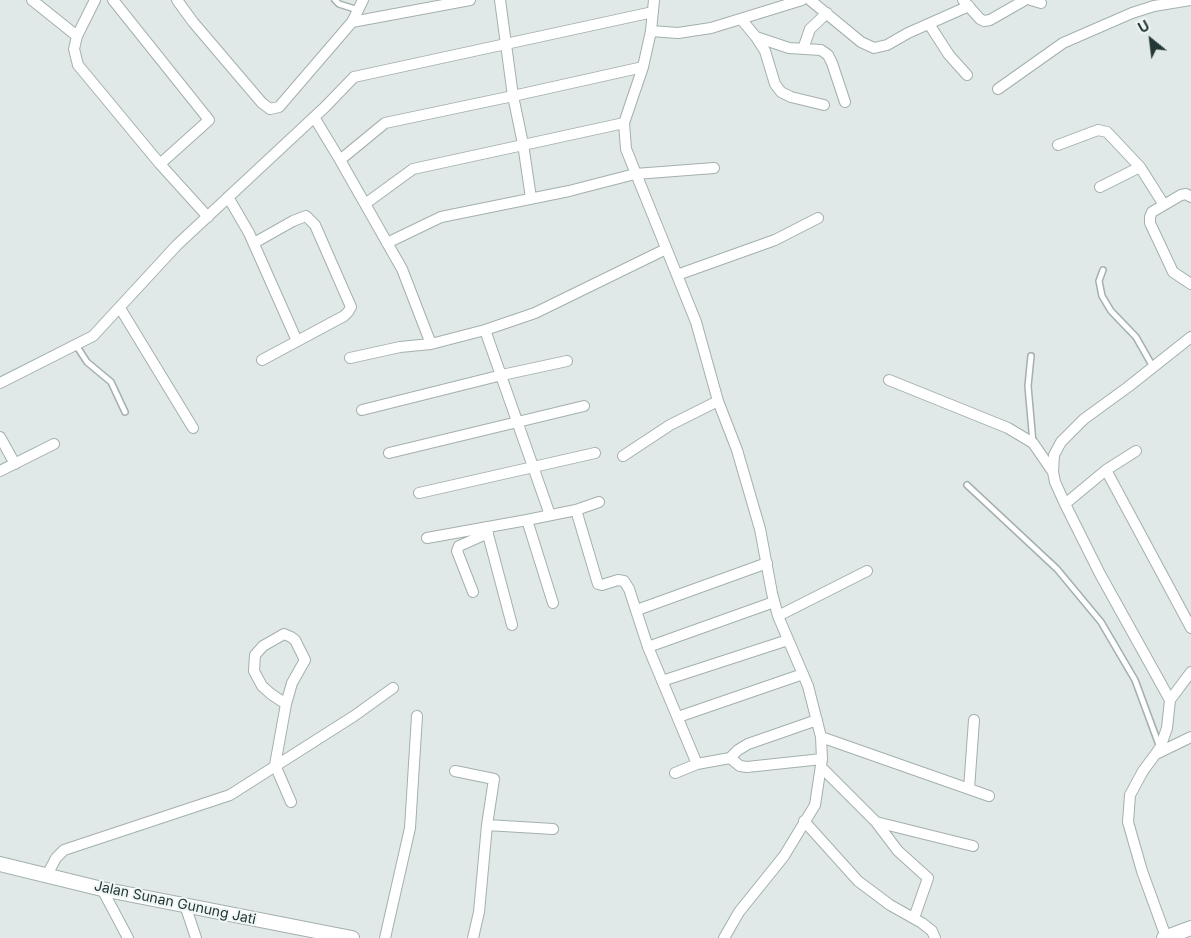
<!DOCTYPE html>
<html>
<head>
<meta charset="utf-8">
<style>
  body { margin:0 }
  #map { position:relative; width:1191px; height:938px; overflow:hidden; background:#e0e9e7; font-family:Inter,sans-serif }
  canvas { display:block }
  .north { position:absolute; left:1126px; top:15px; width:50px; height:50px; -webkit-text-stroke:4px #eff6f4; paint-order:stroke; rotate:331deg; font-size:14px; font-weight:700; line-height:20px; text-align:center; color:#223736 }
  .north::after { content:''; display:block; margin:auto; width:18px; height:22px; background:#223736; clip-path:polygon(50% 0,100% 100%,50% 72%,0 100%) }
</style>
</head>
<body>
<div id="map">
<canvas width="1191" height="938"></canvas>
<div class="north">U</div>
</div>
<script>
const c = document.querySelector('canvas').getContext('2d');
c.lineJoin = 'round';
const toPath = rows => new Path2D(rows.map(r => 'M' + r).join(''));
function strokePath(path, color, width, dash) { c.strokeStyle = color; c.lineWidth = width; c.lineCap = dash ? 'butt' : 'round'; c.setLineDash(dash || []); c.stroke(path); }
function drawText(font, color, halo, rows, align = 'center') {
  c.font = font + ' Inter,sans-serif'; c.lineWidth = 4; c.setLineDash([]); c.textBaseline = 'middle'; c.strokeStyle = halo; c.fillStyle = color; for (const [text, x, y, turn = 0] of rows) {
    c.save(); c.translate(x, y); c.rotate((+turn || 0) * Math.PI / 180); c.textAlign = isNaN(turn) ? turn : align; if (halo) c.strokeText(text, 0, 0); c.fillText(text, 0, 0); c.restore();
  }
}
const service = toPath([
  [335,0,339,4,358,10],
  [1103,270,1099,281,1102,296,1111,311,1136,337,1153,367],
  [76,345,87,362,111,382,125,412],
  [1031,356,1028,386,1033,443],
  [967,485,1057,569,1101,622,1135,680,1159,745]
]);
const minor = toPath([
  [32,0,77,36],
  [95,0,77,36,74,49,78,65,160,164,208,217],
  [113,0,209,120,160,164],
  [177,0,193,22,262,103,270,109,279,107,352,22,363,0],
  [500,0,513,96,523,144,531,198],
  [654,0,651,31,643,67,624,123,626,149,696,322,718,401,737,450,760,529,772,593,778,616,808,686,821,737,822,759,815,805,784,856,739,912,724,938],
  [810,0,861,42,874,48,887,45,908,33,969,6],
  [963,0,980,19,984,21,990,20,1025,0],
  [1031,0,1041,3],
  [741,19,756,37,765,51,775,84,781,92,791,97,824,105],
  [352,22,470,0],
  [929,24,949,55,967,75],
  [651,31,678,33,711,28,802,0],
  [756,37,789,48,821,50,828,55,832,63,845,102],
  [803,49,810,29,827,13],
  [998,89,1063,43,1132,13,1154,6,1191,0],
  [314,117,340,160,402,269,431,344],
  [1058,145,1098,130,1107,132,1140,167,1164,205],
  [340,160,385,123,513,96,643,67],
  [1100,187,1140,167],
  [228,197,249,233,297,341],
  [1191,197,1186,194,1181,195,1152,212,1150,217,1150,223,1173,272,1191,284],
  [365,204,413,169,624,123],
  [254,243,293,221,306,216,315,225,351,307,348,312,344,316,262,360],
  [387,243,441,217,569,191,635,174,714,168],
  [677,275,775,240,818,218],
  [120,308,193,428],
  [485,330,550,515],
  [350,358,400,347,431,344,485,330,535,313,666,249],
  [889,380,1008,428,1033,443,1053,472],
  [0,383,93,336,177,245,325,107,354,77,653,12],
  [362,410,502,375,567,361],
  [0,437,15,464],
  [389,453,584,406],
  [623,456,670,425,718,401],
  [1106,470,1191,628],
  [0,471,54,444],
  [419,493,595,453],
  [1065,504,1106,470,1136,451],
  [576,510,598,584,602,585,618,580,624,581,629,589,648,647,697,764],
  [527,520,553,603],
  [486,527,512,625],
  [427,538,527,520,576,510,599,502],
  [473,592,457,551,459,546,466,543,488,533],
  [637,610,767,563],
  [778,616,867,571],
  [648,647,774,602],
  [662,681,788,640],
  [1170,700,1191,672],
  [286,704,292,683,305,660,295,640,291,637,284,634,263,646,255,655,254,671,262,686,271,694,286,704,275,765,291,802],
  [678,717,803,674],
  [821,737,989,796],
  [1158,753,1191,737],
  [730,758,740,766,747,767,822,759],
  [821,767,876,822,898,851,928,878,914,918],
  [455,771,494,779,487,825,479,912,473,938],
  [675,773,697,764,730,758,738,750,748,744,817,720],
  [969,789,974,720],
  [804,821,858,881,890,905,922,923,932,931,935,938],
  [876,822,973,846],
  [487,825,553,829],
  [47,875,56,858,64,850,230,795,354,716,393,688],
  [102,889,128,938],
  [185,905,196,938],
  [1166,937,1142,871,1128,822,1130,795,1143,771,1160,748,1167,728,1170,700,1100,574,1065,504,1055,482,1053,472,1054,455,1061,442,1084,419,1128,387,1191,337],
  [385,938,410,828,417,716]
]);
const tertiary = toPath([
  [0,864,102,889,352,938],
  [1164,938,1191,928]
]);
strokePath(service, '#a3b0ae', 8);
strokePath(minor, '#a3b0ae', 12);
strokePath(tertiary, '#a3b0ae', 16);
strokePath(service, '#fff', 5);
strokePath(minor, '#fff', 10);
strokePath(tertiary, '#fff', 14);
drawText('14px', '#223736', '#eff6f4', [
  ["Jalan Sunan Gunung Jati",175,903,12]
]);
</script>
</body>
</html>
